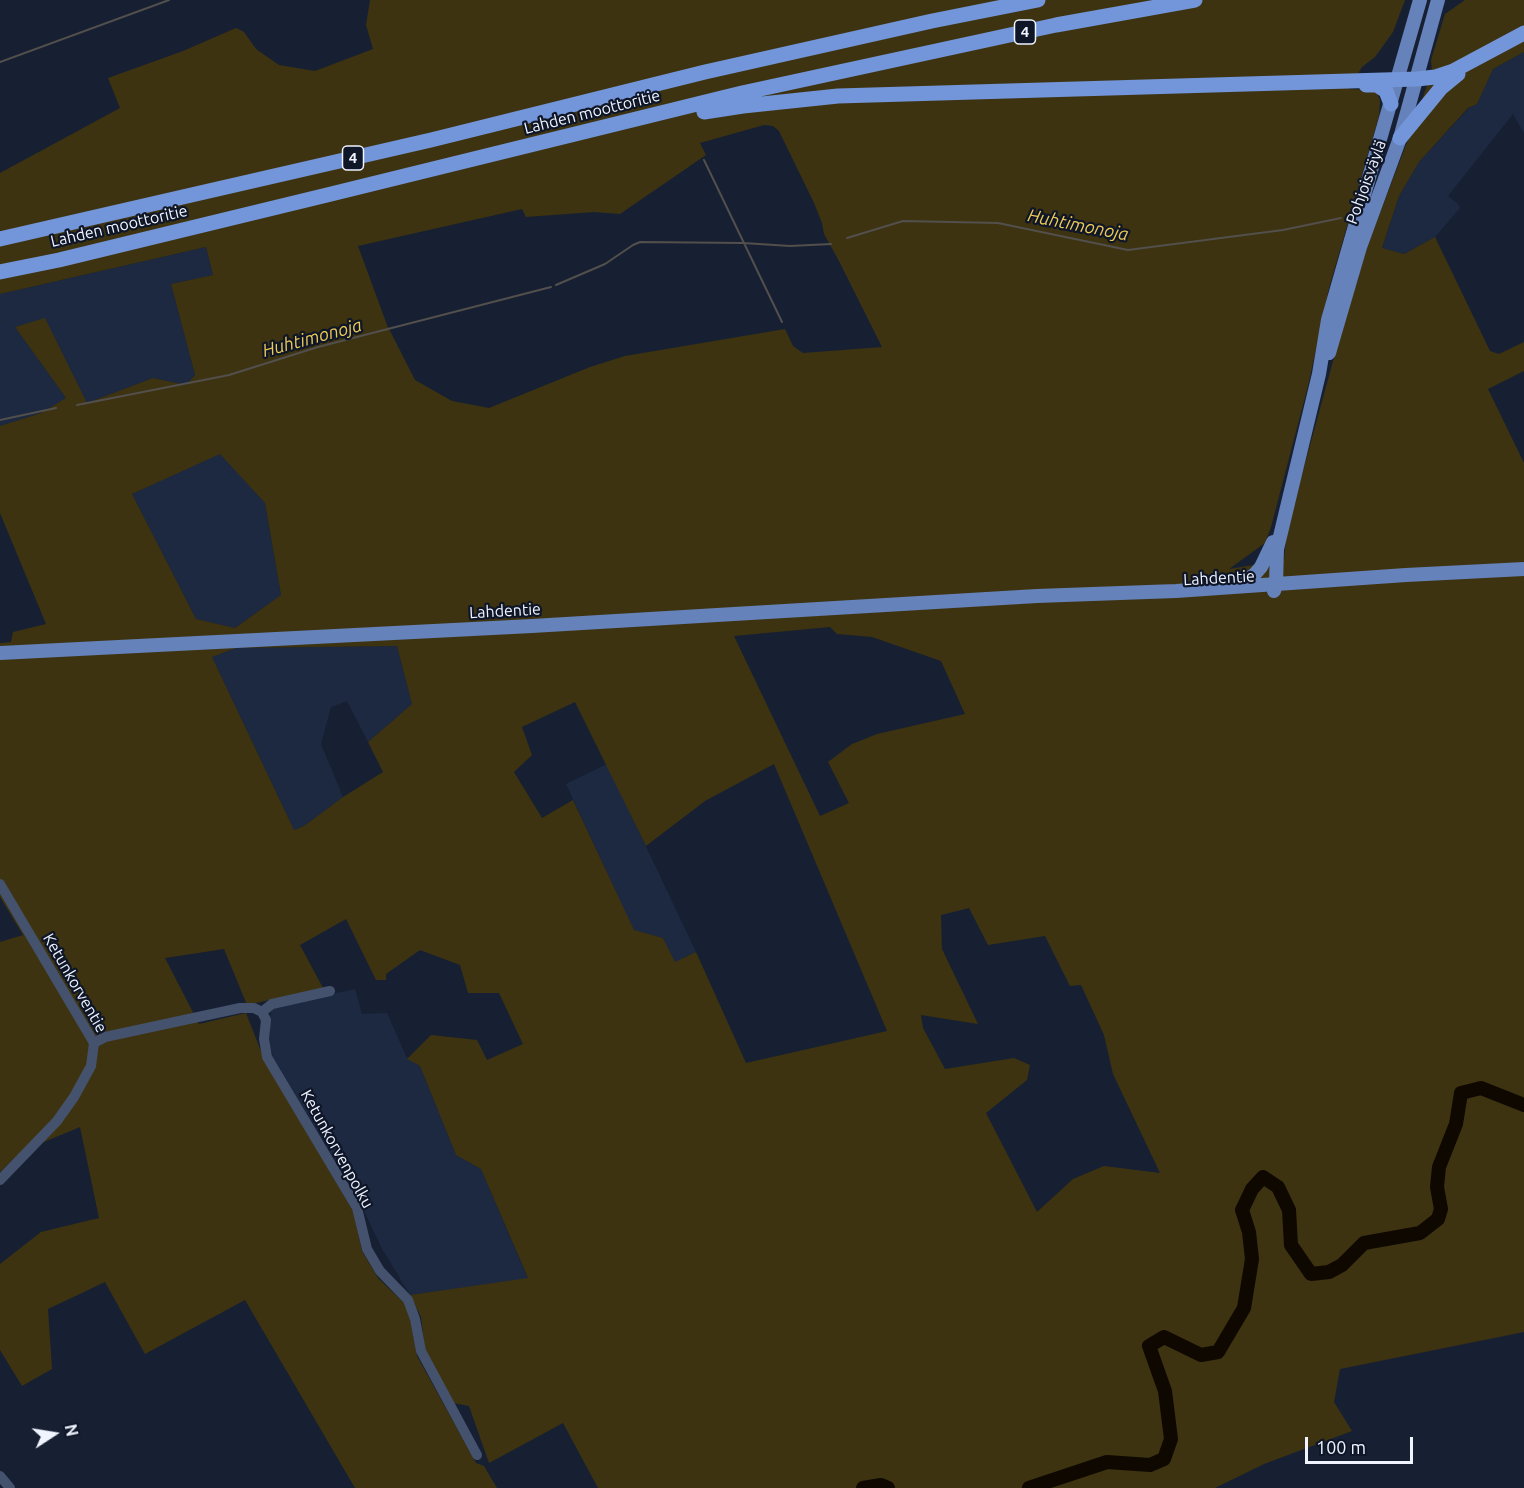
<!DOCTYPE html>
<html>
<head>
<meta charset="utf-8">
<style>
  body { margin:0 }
  #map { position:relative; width:1524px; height:1488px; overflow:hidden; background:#172032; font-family:Ubuntu,sans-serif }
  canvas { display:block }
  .north { position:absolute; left:24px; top:1404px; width:60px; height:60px; -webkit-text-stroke:4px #0e1628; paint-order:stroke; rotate:78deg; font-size:16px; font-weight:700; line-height:24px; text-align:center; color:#eff4ff }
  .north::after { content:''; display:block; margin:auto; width:21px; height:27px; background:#eff4ff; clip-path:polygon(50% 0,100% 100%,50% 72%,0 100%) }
  .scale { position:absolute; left:1305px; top:1437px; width:108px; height:27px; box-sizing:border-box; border:3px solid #eff4ff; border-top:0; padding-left:8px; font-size:18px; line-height:21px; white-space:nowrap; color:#eff4ff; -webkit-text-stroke:4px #0e1628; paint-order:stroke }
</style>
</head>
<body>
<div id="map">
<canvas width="1524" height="1488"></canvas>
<div class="north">N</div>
<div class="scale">100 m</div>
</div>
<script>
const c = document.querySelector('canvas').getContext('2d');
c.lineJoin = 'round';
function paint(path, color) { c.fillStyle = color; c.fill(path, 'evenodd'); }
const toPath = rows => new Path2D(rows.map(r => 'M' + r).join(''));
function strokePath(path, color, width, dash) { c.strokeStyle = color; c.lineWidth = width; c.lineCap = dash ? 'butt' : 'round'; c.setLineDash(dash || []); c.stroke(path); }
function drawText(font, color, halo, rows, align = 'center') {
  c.font = font + ' Ubuntu,sans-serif'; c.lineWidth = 4.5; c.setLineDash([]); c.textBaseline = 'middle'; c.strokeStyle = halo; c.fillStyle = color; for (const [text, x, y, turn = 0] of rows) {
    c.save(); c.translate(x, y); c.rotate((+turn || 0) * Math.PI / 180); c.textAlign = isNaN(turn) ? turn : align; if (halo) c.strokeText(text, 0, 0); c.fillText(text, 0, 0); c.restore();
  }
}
paint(toPath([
  [1524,52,1524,133,1513,114,1448,196,1458,204,1460,208,1435,237,1404,254,1382,249,1399,196,1419,162,1469,108,1477,104,1493,69],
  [206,247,213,275,171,284,195,375,186,385,153,378,87,403,45,319,15,327,66,398,41,413,0,426,0,294],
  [220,453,265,503,281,595,235,628,196,619,132,494],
  [397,646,412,704,368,742,347,701,331,707,321,744,343,797,304,826,294,830,212,657,236,648],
  [607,764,696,952,675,963,663,938,634,931,566,784],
  [355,989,362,1014,387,1013,407,1058,420,1066,456,1155,481,1169,528,1279,410,1295,381,1247,359,1200,273,1057,269,1043,270,1017,273,1006]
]), '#1c2941');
paint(toPath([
  [370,0,1405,0,1393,32,1375,57,1362,67,1349,89,1372,90,1377,93,1380,100,1379,116,1329,288,1308,386,1271,527,1265,543,1229,569,1284,560,1287,529,1344,321,1359,276,1359,268,1409,137,1432,71,1431,60,1445,14,1465,0,1524,0,1524,52,1493,69,1477,104,1468,108,1419,162,1399,196,1382,248,1404,254,1435,237,1490,351,1499,354,1524,342,1524,371,1488,389,1524,463,1524,1332,1340,1369,1334,1402,1352,1431,1264,1464,1215,1488,598,1488,563,1423,489,1463,469,1406,453,1403,425,1349,421,1317,410,1295,528,1278,481,1169,456,1155,420,1066,407,1059,431,1035,477,1040,487,1060,523,1044,499,993,468,993,460,965,420,950,386,974,386,980,376,980,346,919,300,945,323,988,247,1005,224,949,165,958,199,1024,246,1013,264,1059,353,1211,362,1251,378,1278,404,1303,410,1318,417,1356,476,1463,484,1466,497,1488,355,1488,245,1300,145,1354,105,1282,48,1309,52,1369,22,1386,0,1350,0,1264,41,1232,99,1218,80,1127,22,1151,0,1172,0,942,23,935,0,897,0,643,11,642,13,632,46,624,0,513,0,426,41,413,66,398,15,327,45,318,87,403,153,378,186,385,195,375,171,284,213,275,206,247,0,294,0,173,120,108,108,78,183,51,236,28,244,32,256,49,279,65,315,71,373,49,366,25],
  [764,125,773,126,779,131,814,203,822,223,824,234,839,261,882,347,803,353,793,346,785,329,625,356,590,367,489,408,452,401,415,380,387,325,358,246,522,209,526,217,594,212,620,214,706,155,700,143],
  [220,454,265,503,281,595,235,628,196,619,132,494],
  [830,627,837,634,872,637,941,661,965,714,877,734,852,744,828,762,849,803,820,816,734,636],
  [397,646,412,704,368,742,383,772,343,797,304,826,294,830,212,657,236,648],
  [575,702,646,846,705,801,774,764,887,1031,746,1063,696,952,675,962,663,938,634,930,573,800,542,818,514,772,532,755,522,727],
  [969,908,988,945,1045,936,1070,986,1081,985,1104,1035,1113,1074,1160,1173,1104,1166,1073,1179,1037,1212,986,1113,1027,1080,1030,1065,1014,1058,945,1069,923,1028,921,1015,978,1024,942,949,941,915]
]), '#3d3310');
strokePath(toPath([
  [0,62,169,0],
  [704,160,782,322],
  [847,238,903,221,998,223,1128,250,1283,230,1341,218],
  [556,285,605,264,633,245,640,242,743,243,790,246,831,244],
  [77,405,229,375,318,347,551,287],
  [0,420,56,408]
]), '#524f4c', 2);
strokePath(toPath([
  [863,1488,881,1485,888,1488],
  [1029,1488,1107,1462,1150,1465,1164,1459,1171,1439,1165,1391,1149,1346,1164,1337,1201,1355,1218,1352,1244,1308,1252,1259,1249,1232,1242,1210,1252,1189,1263,1177,1278,1187,1289,1210,1291,1245,1311,1274,1329,1272,1342,1265,1364,1243,1420,1233,1438,1219,1441,1209,1437,1187,1439,1167,1456,1124,1461,1093,1481,1088,1524,1105]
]), '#0f0800', 14);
strokePath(toPath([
  [0,884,94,1043,91,1066,74,1097,57,1121,0,1180],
  [262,1012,266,1020,264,1039,267,1057,357,1208,367,1249,380,1271,408,1300,415,1319,421,1351,477,1455],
  [262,1012,272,1004,330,991],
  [94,1043,105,1037,240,1008,254,1008,262,1012],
  [0,1476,10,1488]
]), '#44526d', 10);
strokePath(toPath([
  [1329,353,1360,247,1400,138,1438,0],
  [1237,586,1254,575,1261,567,1273,542],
  [1274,591,1276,584,1277,549,1319,374,1328,320,1420,0],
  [0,653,532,626,1037,596,1176,591,1406,575,1524,569]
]), '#6682bb', 14);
strokePath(toPath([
  [1366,85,1377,85,1386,91,1391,104],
  [704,112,743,106,838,96,1417,79,1435,77,1453,71,1524,33],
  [1400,138,1441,88,1458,74],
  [0,239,431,140,705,72,932,21,1038,0],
  [0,272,59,260,327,195,742,93,1056,25,1195,0]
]), '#7395d9', 15);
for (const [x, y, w] of [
  [1025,32,21],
  [353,158,21]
]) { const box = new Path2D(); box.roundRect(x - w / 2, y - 12, w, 24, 4.5); c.fillStyle = '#0e1628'; c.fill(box); strokePath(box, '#eff4ff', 1.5); }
drawText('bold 15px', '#eff4ff', null, [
  ["4",1025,32],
  ["4",353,158]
]);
drawText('16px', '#eff4ff', '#0e1628', [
  ["Lahden moottoritie",592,112,-14],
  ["Pohjoisväylä",1366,182,-70],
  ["Lahden moottoritie",119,226,-13],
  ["Lahdentie",1219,578,-3],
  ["Lahdentie",505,611,-3],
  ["Ketunkorventie",75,983,60],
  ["Ketunkorvenpolku",337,1149,61]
]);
drawText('italic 18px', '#edca56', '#0e1628', [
  ["Huhtimonoja",1078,225,11],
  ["Huhtimonoja",312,338,-15]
]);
</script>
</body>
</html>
